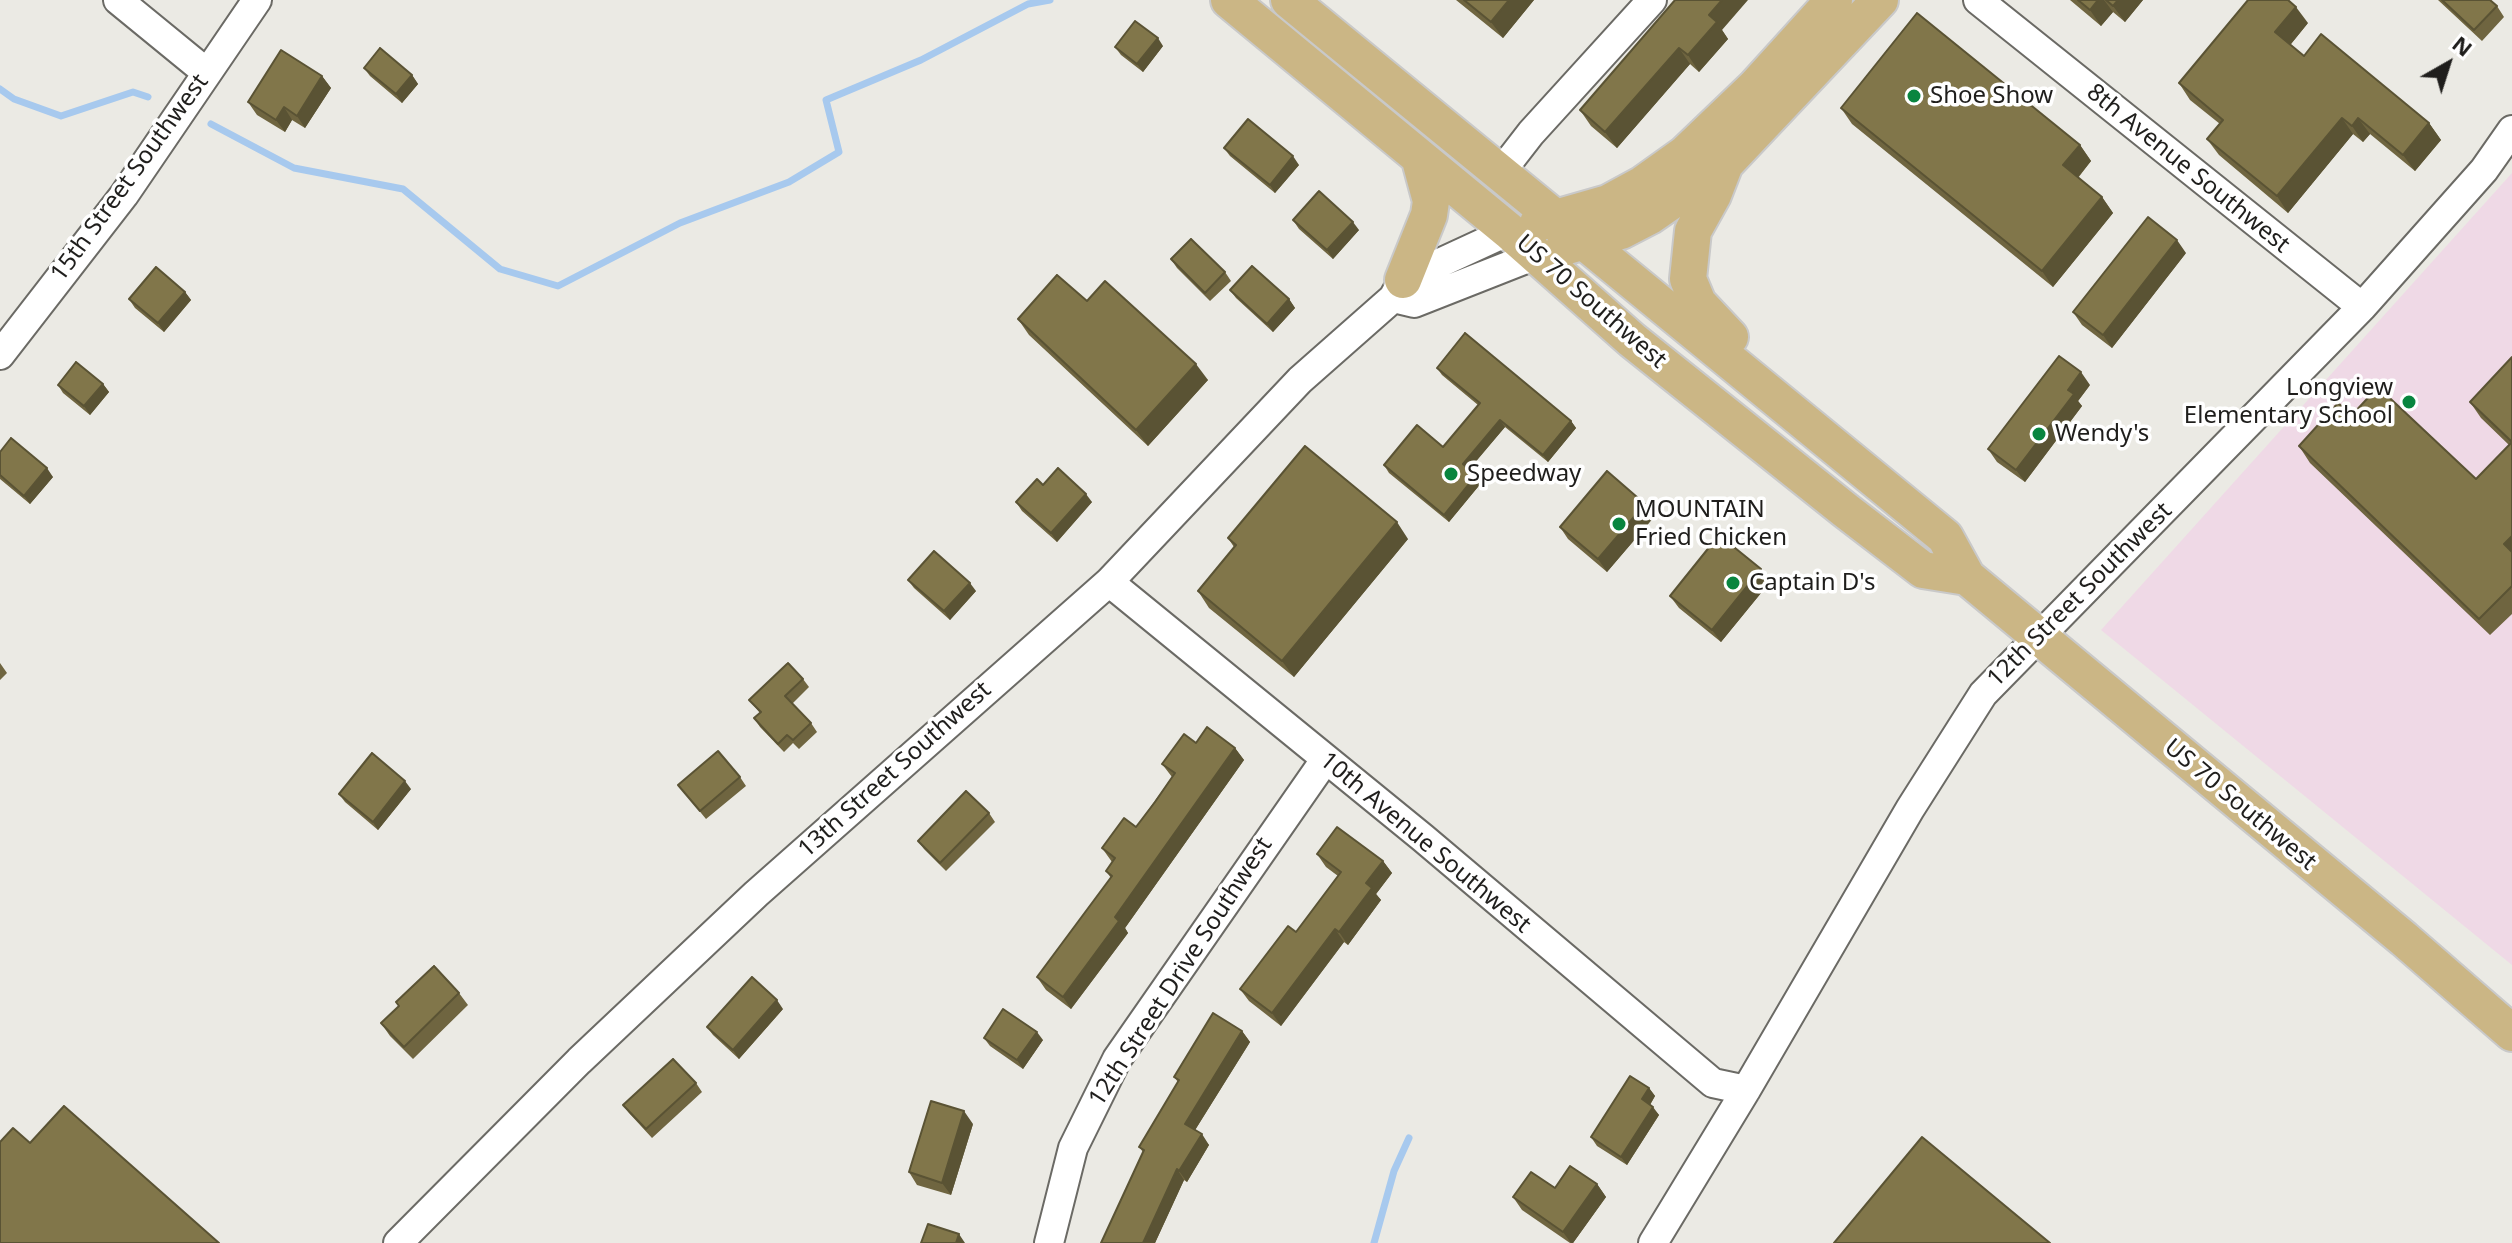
<!DOCTYPE html>
<html>
<head>
<meta charset="utf-8">
<style>
  body { margin:0 }
  #map { position:relative; width:2512px; height:1243px; overflow:hidden; background:#ebeae4; font-family:"Noto Sans",sans-serif }
  canvas { display:block }
  .north { position:absolute; left:2408px; top:24px; width:80px; height:80px; -webkit-text-stroke:6px #fff; paint-order:stroke; rotate:39deg; font-size:22px; font-weight:700; line-height:32px; text-align:center; color:#1f1e1c }
  .north::after { content:''; display:block; margin:auto; width:28px; height:36px; background:#1f1e1c; clip-path:polygon(50% 0,100% 100%,50% 72%,0 100%) }
</style>
</head>
<body>
<div id="map">
<canvas width="2512" height="1243"></canvas>
<div class="north">N</div>
</div>
<script>
const c = document.querySelector('canvas').getContext('2d');
c.lineJoin = 'round';
function paint(path, color) { c.fillStyle = color; c.fill(path, 'evenodd'); }
const toPath = rows => new Path2D(rows.map(r => 'M' + r).join(''));
function strokePath(path, color, width, dash) { c.strokeStyle = color; c.lineWidth = width; c.lineCap = dash ? 'butt' : 'round'; c.setLineDash(dash || []); c.stroke(path); }
function drawText(font, color, halo, rows, align = 'center') {
  c.font = font + ' "Noto Sans",sans-serif'; c.lineWidth = 7; c.setLineDash([]); c.textBaseline = 'middle'; c.strokeStyle = halo; c.fillStyle = color; for (const [text, x, y, turn = 0] of rows) {
    c.save(); c.translate(x, y); c.rotate((+turn || 0) * Math.PI / 180); c.textAlign = isNaN(turn) ? turn : align; if (halo) c.strokeText(text, 0, 0); c.fillText(text, 0, 0); c.restore();
  }
}
paint(toPath([
  [2512,173,2512,965,2101,630]
]), '#efd9e6');
strokePath(toPath([
  [0,89,14,99,61,116,133,92,148,97],
  [211,124,294,168,403,189,500,269,558,286,680,223,789,182,839,152,826,100,921,60,1028,4,1050,0],
  [1374,1243,1394,1171,1409,1138]
]), '#a7c9ee', 7);
const minor = toPath([
  [118,0,206,72],
  [1978,0,2362,307],
  [1500,173,1531,133,1652,0],
  [1393,298,1414,303,1536,255],
  [0,355,124,195,257,0],
  [1109,582,1423,838,1713,1083,1746,1090],
  [398,1243,579,1061,756,894,1109,582,1300,380,1393,298,1403,280,1509,231],
  [1049,1243,1073,1148,1117,1059,1325,760],
  [1653,1243,1746,1090,1910,809,1983,694,2362,307,2484,170,2512,130]
]);
const major = toPath([
  [1229,0,1509,231,1632,340,1845,510,1923,570,1967,577],
  [1289,0,1945,537,1967,577,2404,939,2512,1033],
  [1725,164,1713,195,1693,231,1688,279,1698,303,1730,337],
  [1538,223,1608,203,1643,184,1685,154,1755,87,1834,0],
  [1564,247,1621,231,1650,216,1725,164,1880,0],
  [1403,280,1429,215,1431,201,1420,160]
]);
strokePath(minor, '#6b6a65', 32);
strokePath(major, '#c9c9c9', 40);
strokePath(minor, '#fff', 28);
strokePath(major, '#cbb685', 36);
paint(toPath([
  [1456,0,1534,0,1503,38],
  [1675,0,1722,30,1728,39,1699,72,1690,64,1617,148,1591,126,1580,110],
  [2070,0,2143,0,2125,22,2113,12,2101,26],
  [2438,0,2490,0,2497,6,2504,17,2482,41],
  [2308,23,2290,45,2304,56,2429,123,2441,140,2415,171,2370,134,2363,142,2353,134,2288,213,2219,155,2207,139,2220,124,2190,100,2179,83],
  [1163,46,1143,72,1121,55,1115,47],
  [364,68,412,75,418,84,402,103,370,76],
  [322,76,331,88,305,128,292,120,285,132,257,115,248,102],
  [1841,108,2080,145,2091,161,2078,178,2102,197,2113,213,2053,287,1852,124],
  [1224,148,1299,165,1275,193,1230,156],
  [1293,220,1359,230,1333,259,1299,229],
  [2186,253,2112,348,2082,325,2073,312],
  [1171,259,1225,272,1231,281,1210,301,1177,268],
  [1230,290,1289,299,1295,308,1273,332,1236,298],
  [185,292,191,300,164,332,135,308,129,299],
  [1087,301,1208,380,1148,446,1029,335,1018,319],
  [2512,357,2512,614,2490,635,2310,463,2299,446,2352,415,2476,479,2509,445,2481,418,2470,402],
  [1437,368,1571,421,1576,428,1548,462,1505,427,1469,469,1476,475,1482,482,1449,522,1389,473,1384,465,1443,447,1478,405,1442,375],
  [103,384,109,392,90,415,63,393,58,385],
  [2090,385,2078,401,2082,406,2025,482,1997,462,1988,449],
  [0,452,53,477,30,504,0,479],
  [1043,485,1092,502,1057,542,1022,511,1016,502],
  [1645,504,1654,517,1607,572,1568,539,1560,527],
  [1228,538,1408,539,1294,677,1209,608,1198,591,1234,547],
  [1761,569,1770,582,1721,642,1679,608,1670,596],
  [908,580,976,591,950,620,914,588],
  [0,663,7,673,0,680],
  [803,679,809,687,792,704,811,723,817,732,799,749,793,743,784,752,760,727,754,718,760,713,749,700],
  [1196,743,1235,748,1244,760,1125,928,1128,933,1071,1009,1046,990,1037,977,1111,878,1106,871,1112,862,1102,848,1136,827,1172,777,1162,764],
  [740,777,746,786,706,819,678,785],
  [411,789,378,830,345,802,339,794],
  [989,813,995,822,946,871,924,849,918,841],
  [1317,854,1383,861,1392,873,1376,894,1381,900,1348,945,1344,942,1281,1026,1249,1001,1240,989,1296,932,1338,876,1326,867],
  [459,993,468,1005,413,1059,390,1036,381,1023,399,1007],
  [783,1009,739,1059,713,1035,707,1027],
  [1242,1031,1250,1042,1195,1130,1209,1145,1187,1182,1184,1180,1155,1243,1101,1243,1143,1152,1139,1147,1178,1082,1174,1077],
  [984,1038,1043,1040,1023,1069,990,1046],
  [696,1083,702,1092,652,1138,629,1113,623,1105],
  [1649,1088,1655,1096,1650,1105,1659,1115,1627,1165,1597,1146,1591,1137],
  [973,1124,951,1195,917,1185,909,1172],
  [1597,1184,1606,1197,1573,1243,1570,1243,1522,1210,1513,1197,1555,1188]
]), '#6f6540');
paint(toPath([
  [1509,0,1534,0,1503,38,1491,22],
  [1722,0,1748,0,1722,30,1728,39,1699,72,1688,55,1709,15],
  [2098,0,2104,0,2113,12,2101,26,2090,10],
  [2118,0,2143,0,2125,22,2113,6],
  [2296,7,2308,23,2287,49,2275,32],
  [1158,38,1163,46,1143,72,1137,64],
  [1679,48,1690,64,1617,148,1605,132],
  [412,75,418,84,402,103,396,94],
  [322,76,331,88,305,128,297,116],
  [284,107,292,120,285,132,276,120],
  [2342,118,2353,134,2288,213,2277,196],
  [2358,118,2370,134,2363,142,2352,126],
  [2429,123,2441,140,2415,171,2403,155],
  [2080,145,2091,161,2074,182,2063,165],
  [1293,156,1299,165,1275,193,1270,185],
  [2102,197,2113,213,2053,287,2042,271],
  [1353,222,1359,230,1333,259,1327,250],
  [2177,240,2186,253,2112,348,2103,335],
  [185,292,191,300,164,332,158,323],
  [1289,299,1295,308,1273,332,1267,324],
  [1196,364,1208,380,1148,446,1136,430],
  [2081,372,2090,385,2078,401,2082,406,2025,482,2016,470,2068,390],
  [103,384,109,392,90,415,84,406],
  [1500,420,1505,427,1468,471,1463,464],
  [1571,421,1576,428,1548,462,1543,455],
  [47,468,53,477,30,504,24,496],
  [1476,475,1482,482,1449,522,1444,515],
  [1086,494,1092,502,1057,542,1051,533],
  [1645,504,1654,517,1607,572,1598,559],
  [1397,522,1408,539,1294,677,1282,661],
  [2512,536,2512,555,2504,544],
  [1761,569,1770,582,1721,642,1712,630],
  [970,583,976,591,950,620,944,611],
  [1235,748,1244,760,1125,928,1128,933,1071,1009,1063,997,1115,917],
  [405,781,411,789,378,830,373,822],
  [1383,861,1392,873,1376,894,1381,900,1348,945,1339,932,1366,883],
  [1335,929,1344,942,1281,1026,1272,1013],
  [777,1000,783,1009,739,1059,733,1050],
  [1242,1031,1250,1042,1192,1135,1185,1124],
  [1037,1032,1043,1040,1023,1069,1017,1060],
  [1649,1088,1655,1096,1648,1108,1642,1099],
  [1653,1107,1659,1115,1627,1165,1621,1157],
  [964,1111,973,1124,951,1195,942,1183],
  [1202,1134,1209,1145,1187,1182,1179,1171],
  [1177,1169,1184,1180,1155,1243,1143,1243],
  [1597,1184,1606,1197,1573,1243,1571,1243,1563,1232],
  [959,1234,965,1243,956,1243]
]), '#5a5334');
const building = toPath([
  [1464,0,1509,0,1491,22,1464,0],
  [1675,0,1722,0,1709,15,1717,22,1688,55,1679,48,1605,132,1580,110,1675,0],
  [2078,0,2098,0,2090,10,2078,0],
  [2106,0,2118,0,2113,6,2106,0],
  [2248,0,2288,0,2296,7,2275,32,2304,56,2321,34,2429,123,2403,155,2358,118,2352,126,2342,118,2277,196,2207,139,2223,120,2179,83,2248,0],
  [2442,0,2490,0,2497,6,2474,30,2442,0],
  [1917,13,2080,145,2063,165,2102,197,2042,271,1841,108,1917,13],
  [1135,21,1158,38,1137,64,1115,47,1135,21],
  [380,48,412,75,396,94,364,68,380,48],
  [281,50,322,76,297,116,284,107,276,120,248,102,281,50],
  [1248,119,1293,156,1270,185,1224,148,1248,119],
  [1319,191,1353,222,1327,250,1293,220,1319,191],
  [2148,217,2177,240,2103,335,2073,312,2148,217],
  [1191,239,1225,272,1205,293,1171,259,1191,239],
  [1252,266,1289,299,1267,324,1230,290,1252,266],
  [156,267,185,292,158,323,129,299,156,267],
  [1057,275,1087,301,1105,281,1196,364,1136,430,1018,319,1057,275],
  [1465,333,1571,421,1543,455,1500,420,1463,464,1476,475,1444,515,1384,465,1417,425,1443,447,1480,403,1437,368,1465,333],
  [2059,356,2081,372,2068,390,2074,394,2016,470,1988,449,2059,356],
  [2512,357,2512,536,2504,544,2512,552,2512,586,2479,619,2299,446,2338,403,2352,415,2378,387,2476,479,2512,442,2470,402,2512,357],
  [76,362,103,384,84,406,58,385,76,362],
  [11,438,47,468,24,496,0,475,0,452,11,438],
  [1305,446,1397,522,1282,661,1198,591,1236,545,1228,538,1305,446],
  [1058,468,1086,494,1051,533,1016,502,1037,479,1043,485,1058,468],
  [1607,471,1645,504,1598,559,1560,527,1607,471],
  [1719,535,1761,569,1712,630,1670,596,1719,535],
  [934,551,970,583,944,611,908,580,934,551],
  [788,663,803,679,785,696,811,723,793,740,787,735,778,744,754,718,761,712,749,700,788,663],
  [1207,727,1235,748,1115,917,1119,921,1063,997,1037,977,1112,876,1106,871,1115,858,1102,848,1124,818,1136,827,1155,802,1175,773,1162,764,1184,734,1196,743,1207,727],
  [718,751,740,777,700,811,678,785,718,751],
  [372,753,405,781,373,822,339,794,372,753],
  [966,791,989,813,940,863,918,841,966,791],
  [1337,827,1383,861,1366,883,1372,888,1339,932,1335,929,1272,1013,1240,989,1288,926,1296,932,1341,872,1317,854,1337,827],
  [434,966,459,993,404,1047,381,1023,399,1006,396,1002,434,966],
  [752,977,777,1000,733,1050,707,1027,752,977],
  [1003,1009,1037,1032,1017,1060,984,1038,1003,1009],
  [1213,1013,1242,1031,1185,1124,1202,1134,1179,1171,1177,1169,1143,1243,1101,1243,1144,1150,1139,1147,1179,1080,1174,1077,1213,1013],
  [673,1059,696,1083,646,1129,623,1105,673,1059],
  [1630,1076,1649,1088,1642,1099,1653,1107,1621,1157,1591,1137,1630,1076],
  [931,1101,964,1111,942,1183,909,1172,931,1101],
  [64,1106,219,1243,0,1243,0,1142,13,1128,30,1143,64,1106],
  [1922,1137,2050,1243,1834,1243,1922,1137],
  [1570,1166,1597,1184,1563,1232,1513,1197,1531,1172,1555,1188,1570,1166],
  [928,1224,959,1234,956,1243,921,1243,928,1224]
]);
paint(building, '#81764a');
strokePath(building, '#5a5334', 2);
for (const [x, y, r, color] of [
  [1914,96,8,"#09853f"],
  [2409,402,8,"#09853f"],
  [2039,434,8,"#09853f"],
  [1451,474,8,"#09853f"],
  [1619,524,8,"#09853f"],
  [1733,583,8,"#09853f"]
]) { const dot = new Path2D(); dot.arc(x, y, r, 0, 2 * Math.PI); c.fillStyle = color; c.fill(dot); strokePath(dot, '#fff', 3); }
drawText('24px', '#1f1e1c', '#fff', [
  ["Shoe Show",1930,96],
  ["Longview",2393,388,"right"],
  ["Elementary School",2393,416,"right"],
  ["Wendy's",2055,434],
  ["Speedway",1467,474],
  ["MOUNTAIN",1635,510],
  ["Fried Chicken",1635,538],
  ["Captain D's",1749,583]
], 'left');
drawText('24px', '#1f1e1c', '#fff', [
  ["8th Avenue Southwest",2188,169,39],
  ["15th Street Southwest",130,178,-54],
  ["US 70 Southwest",1591,302,41],
  ["12th Street Southwest",2080,595,-45],
  ["13th Street Southwest",895,770,-42],
  ["US 70 Southwest",2240,805,40],
  ["10th Avenue Southwest",1425,843,40],
  ["12th Street Drive Southwest",1181,972,-57]
]);
</script>
</body>
</html>
